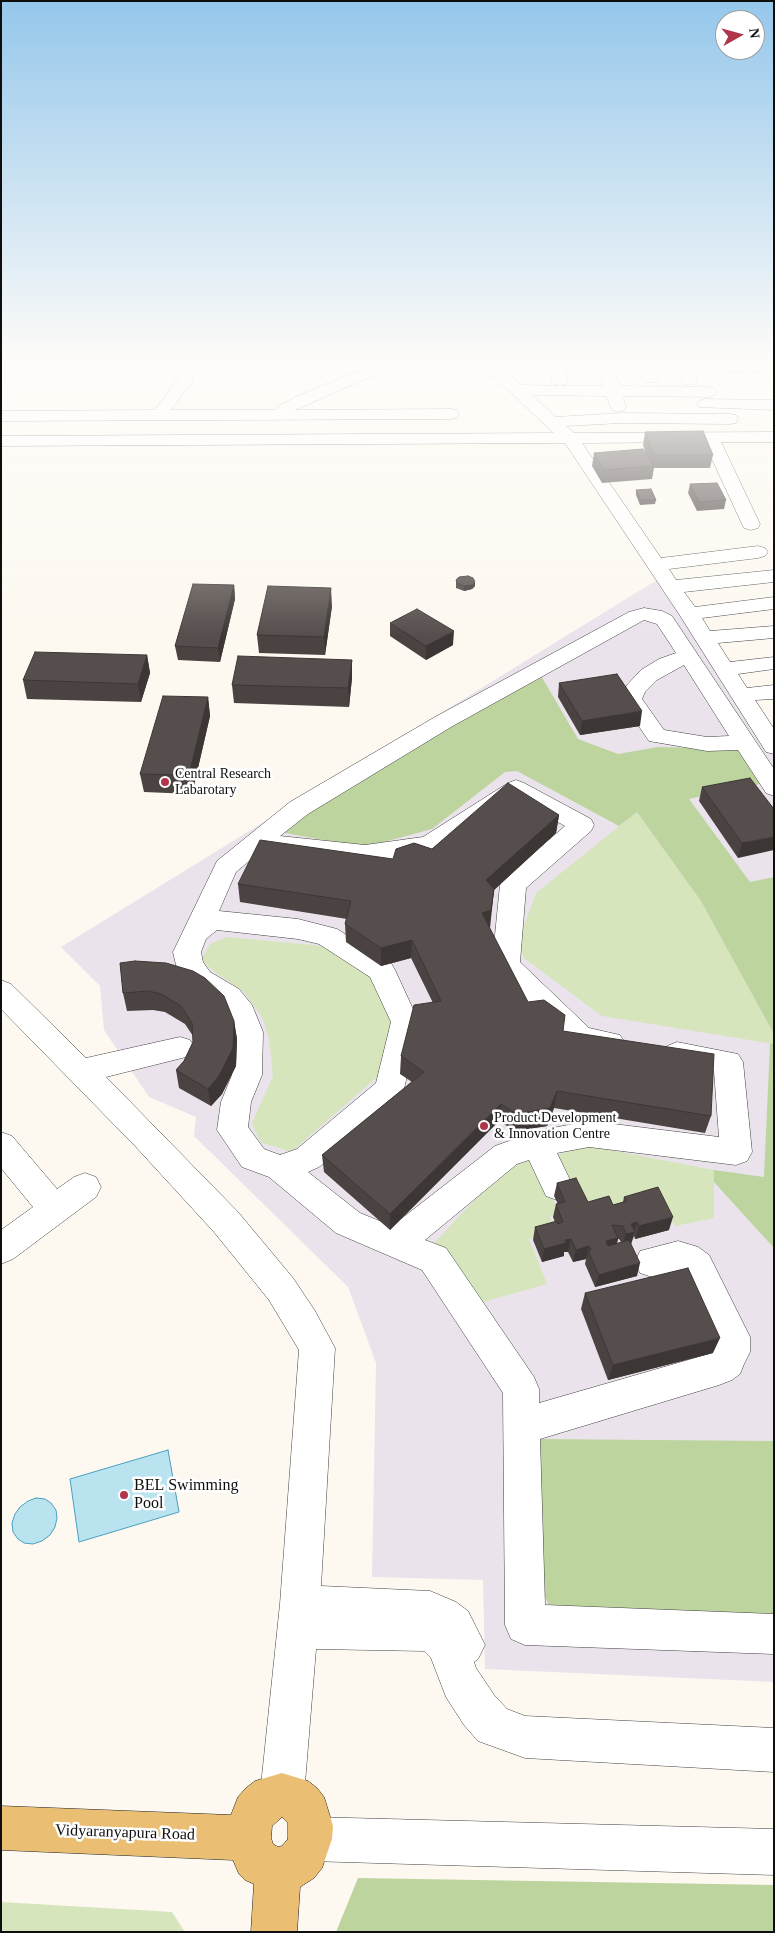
<!DOCTYPE html>
<html>
<head>
<meta charset="utf-8">
<style>
  body { margin:0 }
  #map { position:relative; width:775px; height:1933px; overflow:hidden; background:#fdf9f1; font-family:"Times New Roman",serif }
  canvas { display:block }
  .frame { position:absolute; inset:0; border:2px solid #0e0e0e; pointer-events:none }
  .north { position:absolute; left:715px; top:10px; width:50px; height:50px; box-sizing:border-box; background:#fff; border:1px solid #9f9f9f; border-radius:50%; rotate:83deg; font-size:14px; font-weight:700; line-height:20px; text-align:center; color:#0e0e0e }
  .north::after { content:''; display:block; margin:auto; width:18px; height:22px; background:#b0344a; clip-path:polygon(50% 0,100% 100%,50% 72%,0 100%) }
</style>
</head>
<body>
<div id="map">
<canvas width="775" height="1933"></canvas>
<div class="frame"></div>
<div class="north">N</div>
</div>
<script>
const c = document.querySelector('canvas').getContext('2d');
c.lineJoin = 'round';
function paint(path, color) { c.fillStyle = color; c.fill(path, 'evenodd'); }
const toPath = rows => new Path2D(rows.map(r => 'M' + r).join(''));
function strokePath(path, color, width, dash) { c.strokeStyle = color; c.lineWidth = width; c.lineCap = dash ? 'butt' : 'round'; c.setLineDash(dash || []); c.stroke(path); }
function drawText(font, color, halo, rows, align = 'center') {
  c.font = font + ' "Times New Roman",serif'; c.lineWidth = 5; c.setLineDash([]); c.textBaseline = 'middle'; c.strokeStyle = halo; c.fillStyle = color; for (const [text, x, y, turn = 0] of rows) {
    c.save(); c.translate(x, y); c.rotate((+turn || 0) * Math.PI / 180); c.textAlign = isNaN(turn) ? turn : align; if (halo) c.strokeText(text, 0, 0); c.fillText(text, 0, 0); c.restore();
  }
}
paint(toPath([
  [660,578,774,754,774,1682,485,1669,483,1580,372,1577,376,1363,348,1287,194,1136,196,1117,149,1097,104,1030,100,986,61,947]
]), '#eae3ec');
paint(toPath([
  [637,812,701,901,774,1034,774,1044,602,1016,524,958,518,943,536,893],
  [227,937,334,947,368,970,394,1025,383,1072,291,1152,260,1142,252,1123,273,1076,269,1038,262,1017,243,991,217,974,201,960,210,944],
  [589,1146,714,1170,714,1218,675,1226,660,1196,586,1213,556,1155],
  [535,1159,559,1213,550,1216,556,1231,529,1239,547,1284,476,1304,434,1243,506,1167],
  [1,1902,172,1912,185,1932,1,1932]
]), '#d7e5bd');
paint(toPath([
  [540,674,578,739,618,754,658,747,739,749,760,784,689,799,750,882,774,877,774,1034,701,901,637,812,619,826,517,771,505,772,432,829,380,843,357,846,279,832,302,812],
  [770,1043,774,1044,774,1248,714,1182,714,1170,764,1177],
  [535,1439,774,1441,774,1622,549,1605,544,1595],
  [358,1878,774,1885,774,1932,336,1932]
]), '#bdd49e');
const water = toPath([
  [168,1450,179,1512,79,1542,70,1479,168,1450],
  [36,1498,45,1499,51,1503,56,1510,57,1518,55,1527,50,1535,42,1541,33,1544,24,1543,18,1539,13,1532,12,1523,15,1514,20,1507,28,1501,36,1498]
]);
paint(water, '#bae3f0');
strokePath(water, '#499fbf', 1);
const minor = toPath([
  [165,365,182,365,194,379,171,410,275,410,280,405,302,394,373,365,379,367,381,370,379,373,295,410,451,409,457,410,459,414,457,418,451,419,1,421,1,411,155,410,178,379,165,365],
  [481,365,499,365,521,385,560,386,554,384,552,381,549,365,565,365,568,381,566,384,560,386,604,386,597,365,613,365,620,386,709,387,715,389,717,392,715,395,709,397,623,396,626,407,624,410,618,412,612,410,606,396,532,395,556,417,621,413,730,414,736,415,738,419,736,423,730,424,621,423,566,426,574,433,774,432,774,442,721,442,760,524,758,528,751,530,744,528,742,524,704,442,582,443,661,558,758,546,765,548,768,552,765,556,758,558,669,569,676,580,774,570,774,582,684,592,695,607,774,597,774,609,702,618,710,631,774,626,774,638,718,643,730,662,774,657,774,669,738,674,747,688,774,685,774,699,755,700,774,729,774,754,766,752,679,614,565,443,1,446,1,436,554,433,481,365],
  [637,365,653,365,658,379,656,382,644,382,637,365],
  [676,365,692,365,697,381,695,384,683,384,676,365],
  [699,365,774,365,774,373,707,370,702,368,699,365],
  [705,399,774,400,774,410,699,407,697,404,699,401,705,399],
  [644,608,662,611,672,616,774,769,774,796,766,793,738,750,707,751,649,741,620,699,627,685,641,670,659,659,676,653,657,624,644,620,451,727,308,814,280,836,365,845,423,837,508,783,516,780,524,783,591,819,594,825,591,831,526,888,520,962,589,1028,620,1035,625,1043,620,1051,610,1054,571,1046,496,972,492,965,500,885,504,879,565,826,517,799,438,851,429,854,365,863,261,851,236,872,219,911,298,919,337,929,391,963,395,970,419,1022,404,1089,400,1098,319,1167,308,1172,360,1213,392,1226,495,1146,537,1131,589,1121,719,1137,714,1071,667,1062,662,1054,667,1046,677,1042,738,1054,743,1062,752,1152,747,1161,736,1165,589,1147,557,1153,573,1186,568,1196,557,1200,546,1196,529,1160,517,1164,425,1240,446,1248,534,1377,539,1389,539,1403,709,1354,714,1350,715,1338,685,1277,678,1271,652,1277,640,1273,635,1262,640,1251,678,1241,698,1247,709,1255,750,1337,750,1352,744,1364,740,1374,732,1380,719,1385,540,1439,545,1605,774,1614,774,1654,525,1645,511,1639,505,1625,503,1393,422,1270,336,1233,269,1177,242,1167,217,1130,221,1102,232,1075,234,1044,229,1042,225,1034,229,1026,232,1025,229,1018,219,1005,190,986,176,965,173,952,217,861,290,802,435,717,629,612,644,608],
  [684,665,729,736,707,737,664,730,642,699,645,692,657,680,684,665],
  [217,930,298,939,319,944,370,977,391,1022,376,1083,297,1149,280,1155,264,1149,248,1127,251,1102,262,1075,263,1032,252,1005,239,989,210,972,203,962,201,952,206,939,217,930],
  [1,980,11,984,86,1058,180,1037,190,1040,195,1048,190,1056,106,1077,238,1212,293,1278,315,1311,335,1348,321,1586,430,1591,456,1602,468,1611,485,1645,478,1659,474,1662,476,1668,494,1695,507,1709,525,1716,774,1728,774,1772,525,1758,478,1741,464,1725,446,1697,431,1658,424,1651,316,1649,304,1795,298,1811,282,1817,266,1811,260,1795,280,1604,299,1350,269,1300,214,1232,136,1147,1,1009,1,980],
  [1,1132,12,1136,57,1189,74,1177,85,1173,96,1177,101,1187,96,1197,13,1259,1,1264,1,1230,33,1207,1,1168,1,1132],
  [310,1817,774,1829,774,1875,310,1861,294,1855,288,1839,294,1823,310,1817]
]);
const major = toPath([
  [282,1773,308,1781,317,1788,324,1797,333,1826,332,1839,322,1868,314,1878,300,1887,297,1932,251,1932,254,1884,245,1880,239,1874,233,1860,1,1850,1,1806,231,1815,238,1797,246,1788,255,1781,282,1773],
  [282,1817,288,1823,288,1839,282,1846,278,1847,273,1844,271,1838,272,1826,282,1817]
]);
strokePath(minor, '#414141', 1);
strokePath(major, '#1f1f1f', 1);
paint(minor, '#fff');
paint(major, '#eabf74');
paint(toPath([
  [645,432,713,455,710,468,654,468,652,479,602,483,592,466,594,453,646,454,643,445],
  [690,484,726,500,724,509,697,511,688,493],
  [636,490,656,500,655,504,640,505,636,495],
  [456,580,475,582,475,586,472,589,464,591,456,588],
  [234,585,235,599,220,662,178,660,175,646],
  [332,606,325,655,259,653,257,635],
  [390,623,453,645,426,660,390,636],
  [147,655,150,673,141,702,27,699,23,680],
  [352,660,352,678,349,707,234,703,232,685],
  [559,683,640,726,580,735,558,697],
  [208,697,210,716,192,794,144,792,140,774],
  [702,787,774,809,738,858,699,801],
  [559,815,556,833,494,890,489,928,528,1002,563,1031,711,1116,705,1133,554,1108,547,1126,515,1131,499,1121,390,1230,324,1172,322,1155,412,1082,400,1074,401,1056,433,1003,411,958,381,966,346,942,345,924,347,919,240,902,238,884,393,859,432,849],
  [120,963,234,1021,237,1039,236,1066,222,1094,211,1106,179,1088,176,1070,184,1061,193,1042,193,1036,185,1024,165,1012,153,1010,127,1011,123,993],
  [557,1183,588,1202,613,1205,623,1202,624,1197,669,1230,635,1239,634,1236,631,1244,637,1276,595,1287,585,1264,586,1259,573,1262,568,1252,564,1252,564,1256,542,1262,533,1240,535,1227,555,1222,553,1217,556,1204,558,1204,554,1196],
  [618,1239,619,1239,621,1242,617,1244],
  [585,1293,713,1353,608,1380,581,1309]
]), '#4a4341');
paint(toPath([
  [475,582,475,586,472,589,464,591,464,586],
  [234,585,235,599,220,662,218,648],
  [331,588,332,606,325,655,324,637],
  [454,631,453,645,426,660,426,646],
  [147,655,150,673,141,702,138,684],
  [352,660,352,678,349,707,348,688],
  [208,697,210,716,192,794,189,775],
  [642,711,640,726,580,735,582,721],
  [559,815,556,833,494,890,490,928,480,932,482,913,486,880],
  [774,837,774,850,738,858,742,843],
  [412,940,411,958,381,966,381,948],
  [234,1021,237,1039,236,1066,222,1094,211,1106,208,1089],
  [557,1091,554,1108,547,1126,515,1131,517,1114],
  [501,1104,499,1121,390,1230,390,1214],
  [673,1217,669,1230,635,1239,639,1226],
  [637,1222,631,1244,622,1246,626,1234,631,1224],
  [618,1238,615,1251,602,1254,606,1241],
  [571,1239,568,1252,564,1252,564,1256,542,1262,544,1249,565,1240],
  [589,1246,586,1259,573,1262,576,1250],
  [640,1263,637,1276,595,1287,599,1275],
  [720,1338,713,1353,608,1380,613,1365]
]), '#3c3735');
const building = toPath([
  [703,431,713,455,653,455,645,432,703,431],
  [643,449,654,466,604,470,594,453,643,449],
  [717,483,726,500,699,502,690,484,717,483],
  [651,489,656,500,641,500,636,490,651,489],
  [468,576,473,578,475,582,472,585,464,586,457,583,456,580,459,577,468,576],
  [193,584,234,585,218,648,175,646,193,584],
  [268,586,331,588,324,637,257,635,268,586],
  [417,609,454,631,426,646,390,623,417,609],
  [35,652,147,655,138,684,23,680,35,652],
  [238,656,352,660,348,688,232,685,238,656],
  [617,674,642,711,582,721,559,683,617,674],
  [163,696,208,697,189,775,140,774,163,696],
  [750,778,774,809,774,837,742,843,702,787,750,778],
  [508,783,559,815,486,880,494,889,491,910,482,913,528,1002,544,1000,565,1015,563,1031,714,1054,711,1116,557,1091,550,1108,517,1114,501,1104,390,1214,322,1155,424,1072,401,1056,414,1005,441,1001,412,940,381,948,345,924,351,901,238,884,260,840,393,859,396,849,414,843,432,849,508,783],
  [135,961,166,963,193,971,205,978,224,996,234,1021,233,1048,219,1076,208,1089,176,1070,184,1061,193,1042,192,1023,181,1006,161,994,149,991,123,993,120,963,135,961],
  [576,1178,588,1202,609,1196,613,1205,627,1201,624,1197,658,1187,673,1217,639,1226,637,1222,631,1224,635,1232,626,1234,623,1226,612,1225,618,1238,606,1241,608,1246,629,1240,640,1263,599,1275,588,1251,591,1250,589,1246,576,1250,571,1239,565,1240,566,1243,544,1249,535,1227,557,1221,558,1224,563,1222,556,1204,565,1202,557,1183,576,1178],
  [688,1268,720,1338,613,1365,585,1293,688,1268]
]);
paint(building, '#564e4c');
strokePath(building, '#3c3735', 1);
const sky = c.createLinearGradient(0, 0, 0, 636);
sky.addColorStop(0, '#95c7eb');
sky.addColorStop(0.57, '#fefcf9');
sky.addColorStop(1, '#fefcf900');
c.fillStyle = sky;
c.fillRect(0, 0, 775, 636);
for (const [x, y, r, color] of [
  [165,782,5,"#b0344a"],
  [484,1126,5,"#b0344a"],
  [124,1495,5,"#b0344a"]
]) { const dot = new Path2D(); dot.arc(x, y, r, 0, 2 * Math.PI); c.fillStyle = color; c.fill(dot); strokePath(dot, '#fff', 2); }
drawText('14px', '#0e0e0e', '#fff', [
  ["Central Research",175,774],
  ["Labarotary",175,790],
  ["Product Development",494,1118],
  ["& Innovation Centre",494,1134]
], 'left');
drawText('16px', '#0e0e0e', '#fff', [
  ["BEL Swimming",134,1486],
  ["Pool",134,1504]
], 'left');
drawText('16px', '#0e0e0e', '#fff', [
  ["Vidyaranyapura Road",125,1833,2]
]);
</script>
</body>
</html>
